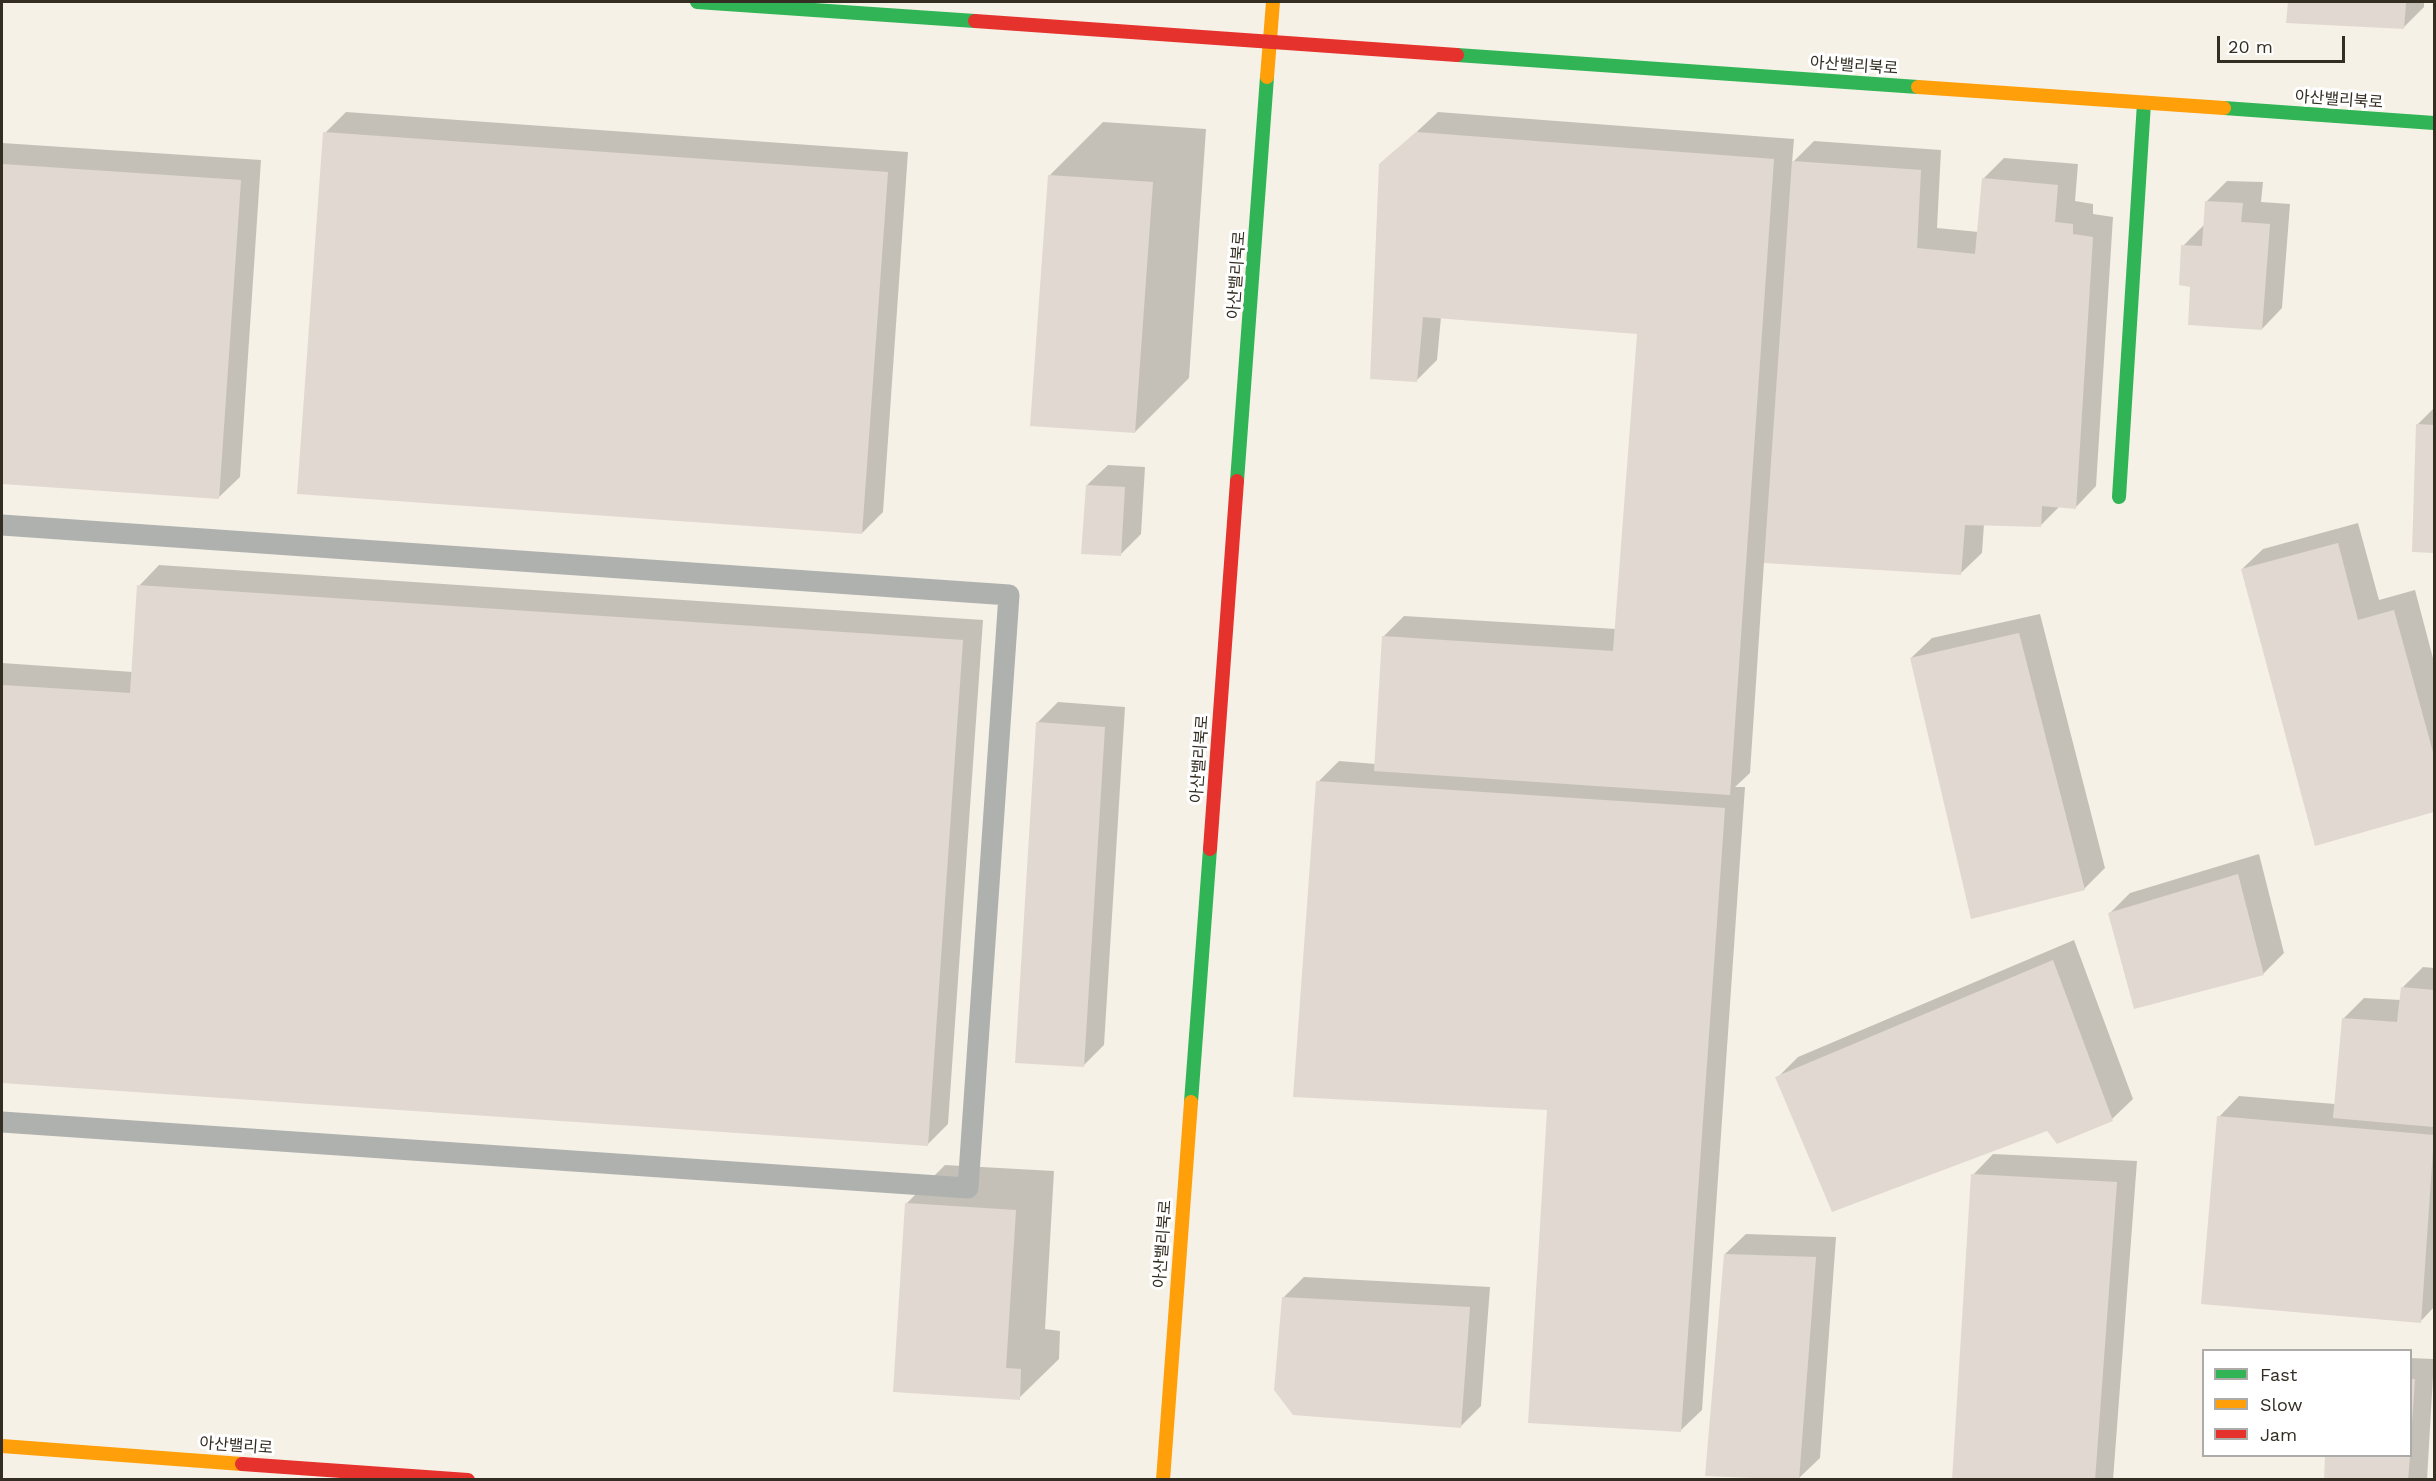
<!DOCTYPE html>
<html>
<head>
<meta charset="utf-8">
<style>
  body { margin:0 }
  #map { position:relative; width:2436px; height:1481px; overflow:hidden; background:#f6f1e7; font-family:"Work Sans",sans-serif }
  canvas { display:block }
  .frame { position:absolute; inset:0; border:3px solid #332d22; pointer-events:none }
  .legend { position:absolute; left:2202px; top:1349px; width:210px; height:108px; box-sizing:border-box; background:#fff; border:2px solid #adaba7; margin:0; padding:8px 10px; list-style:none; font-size:18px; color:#332d22 }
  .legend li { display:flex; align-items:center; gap:12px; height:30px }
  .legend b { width:30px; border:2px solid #adaba7 }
  .scale { position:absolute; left:2217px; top:36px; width:128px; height:27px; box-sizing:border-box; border:3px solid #332d22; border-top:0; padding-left:8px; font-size:18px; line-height:21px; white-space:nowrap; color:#332d22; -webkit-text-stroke:4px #fff; paint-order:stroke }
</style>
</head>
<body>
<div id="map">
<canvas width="2436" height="1481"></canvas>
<div class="frame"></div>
<ul class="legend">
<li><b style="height:8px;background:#30b455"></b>Fast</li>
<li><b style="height:8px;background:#ff9f0a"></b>Slow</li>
<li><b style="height:8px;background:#e5322d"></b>Jam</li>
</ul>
<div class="scale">20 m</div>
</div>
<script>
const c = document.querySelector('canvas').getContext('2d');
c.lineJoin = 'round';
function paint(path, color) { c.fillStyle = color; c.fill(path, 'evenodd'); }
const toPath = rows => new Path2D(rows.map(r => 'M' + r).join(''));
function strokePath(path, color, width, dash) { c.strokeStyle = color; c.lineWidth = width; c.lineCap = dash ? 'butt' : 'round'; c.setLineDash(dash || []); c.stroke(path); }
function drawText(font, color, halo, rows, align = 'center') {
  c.font = font + ' "Work Sans","Noto Sans KR",sans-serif'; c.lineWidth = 6; c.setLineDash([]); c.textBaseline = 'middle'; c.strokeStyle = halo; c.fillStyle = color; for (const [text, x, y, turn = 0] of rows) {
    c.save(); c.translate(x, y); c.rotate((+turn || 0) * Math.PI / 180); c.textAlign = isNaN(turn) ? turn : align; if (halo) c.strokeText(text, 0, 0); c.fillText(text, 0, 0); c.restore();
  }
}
paint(toPath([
  [2289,2,2424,2,2424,7,2403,28,2288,22],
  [346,112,908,152,883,512,862,533,325,133],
  [1438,112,1794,139,1792,163,1814,141,1941,150,1937,228,1979,232,1984,178,2004,158,2078,164,2075,201,2093,204,2093,214,2113,217,2096,486,2076,507,2060,506,2040,526,1984,524,1982,553,1961,573,1764,562,1750,773,1735,787,1745,787,1702,1410,1681,1430,1548,1109,1318,782,1339,761,1376,764,1384,636,1404,616,1616,629,1639,332,1441,317,1437,360,1416,381,1381,165],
  [1103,122,1206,129,1189,378,1135,432,1049,176],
  [2,143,261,160,240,477,219,497,2,483],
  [2227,181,2263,182,2261,202,2290,204,2282,308,2262,329,2192,285,2183,246,2204,225,2206,202],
  [2434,408,2434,552,2414,551,2418,424],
  [1108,465,1145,467,1141,534,1120,555,1087,485],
  [2358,523,2379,600,2415,590,2434,662,2434,811,2316,844,2242,569,2263,549],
  [159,565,983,620,948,1124,928,1144,2,1082,2,663,133,672,139,586],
  [2040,614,2105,868,2084,889,1911,658,1932,638],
  [1058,702,1125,707,1104,1045,1084,1065,1037,723],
  [2259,854,2284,953,2263,974,2110,913,2130,893],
  [2074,940,2133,1099,2112,1119,2048,1130,1777,1078,1798,1057],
  [2423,967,2434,968,2434,1307,2420,1322,2219,1117,2239,1096,2335,1104,2343,1019,2364,998,2401,1000,2402,988],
  [1993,1154,2137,1161,2113,1480,1953,1480,1973,1175],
  [945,1165,1054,1171,1045,1329,1060,1331,1059,1359,1019,1398,906,1204],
  [1746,1234,1836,1237,1820,1458,1799,1478,1725,1254],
  [1304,1277,1490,1287,1481,1406,1460,1427,1283,1298],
  [2410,1358,2434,1359,2427,1480,2325,1480,2327,1456,2410,1456]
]), '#0003');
paint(toPath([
  [2288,2,2406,2,2404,29,2286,23],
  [323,132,888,172,862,534,297,494],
  [1416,132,1774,159,1730,795,1374,771,1382,636,1613,651,1637,334,1423,317,1417,382,1370,379,1379,164],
  [1792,161,1921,170,1917,248,1975,254,1982,178,2058,185,2055,222,2073,224,2073,234,2093,237,2076,509,2042,506,2041,527,1965,525,1961,575,1764,563],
  [2,164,241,180,219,499,2,484],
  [1048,175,1153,182,1135,433,1030,426],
  [2205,201,2243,203,2241,222,2270,224,2262,330,2188,325,2190,287,2179,285,2181,245,2202,246],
  [2416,424,2434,425,2434,553,2412,552],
  [1086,485,1125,487,1121,556,1081,554],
  [2338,543,2358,620,2394,610,2434,756,2434,812,2315,846,2241,569],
  [137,585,963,640,928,1146,2,1083,2,685,130,693],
  [2019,633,2085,890,1971,919,1910,658],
  [1036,722,1105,727,1084,1067,1015,1063],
  [1316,781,1725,808,1681,1432,1528,1423,1547,1110,1293,1097],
  [2238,874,2264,975,2134,1009,2108,913],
  [2053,960,2113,1121,2057,1144,2047,1131,1832,1212,1775,1077],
  [2401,987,2434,990,2434,1127,2333,1118,2342,1018,2397,1022],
  [2217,1116,2434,1135,2421,1323,2201,1304],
  [1971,1174,2117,1182,2095,1480,1952,1480],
  [905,1203,1016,1210,1006,1368,1021,1369,1020,1400,893,1392],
  [1724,1254,1816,1257,1799,1480,1705,1476],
  [1282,1297,1470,1307,1461,1428,1293,1415,1274,1390],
  [2410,1379,2415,1379,2412,1422,2410,1422],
  [2325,1456,2410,1456,2408,1480,2324,1480]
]), '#e1d8d2');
strokePath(toPath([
  [2,525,1009,595,968,1188,2,1122]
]), '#afb1ae', 21);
strokePath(toPath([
  [697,2,975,21],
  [1457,55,1918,87],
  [2224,108,2434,123],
  [1237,481,1267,77],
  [2119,497,2144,103],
  [1191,1102,1210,849]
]), '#30b455', 14);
strokePath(toPath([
  [1267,77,1273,2],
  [1918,87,2224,108],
  [2,1446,242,1464],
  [1163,1480,1191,1102]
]), '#ff9f0a', 14);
strokePath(toPath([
  [975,21,1457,55],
  [1210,849,1237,481],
  [242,1464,468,1480]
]), '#e5322d', 14);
drawText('16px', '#332d22', '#fff', [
  ["아산밸리북로",1854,66,4],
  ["아산밸리북로",2339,100,4],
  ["아산밸리북로",1237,275,-86],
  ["아산밸리북로",1200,759,-86],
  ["아산밸리북로",1163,1244,-86],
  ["아산밸리로",236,1446,4]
]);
</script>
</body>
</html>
